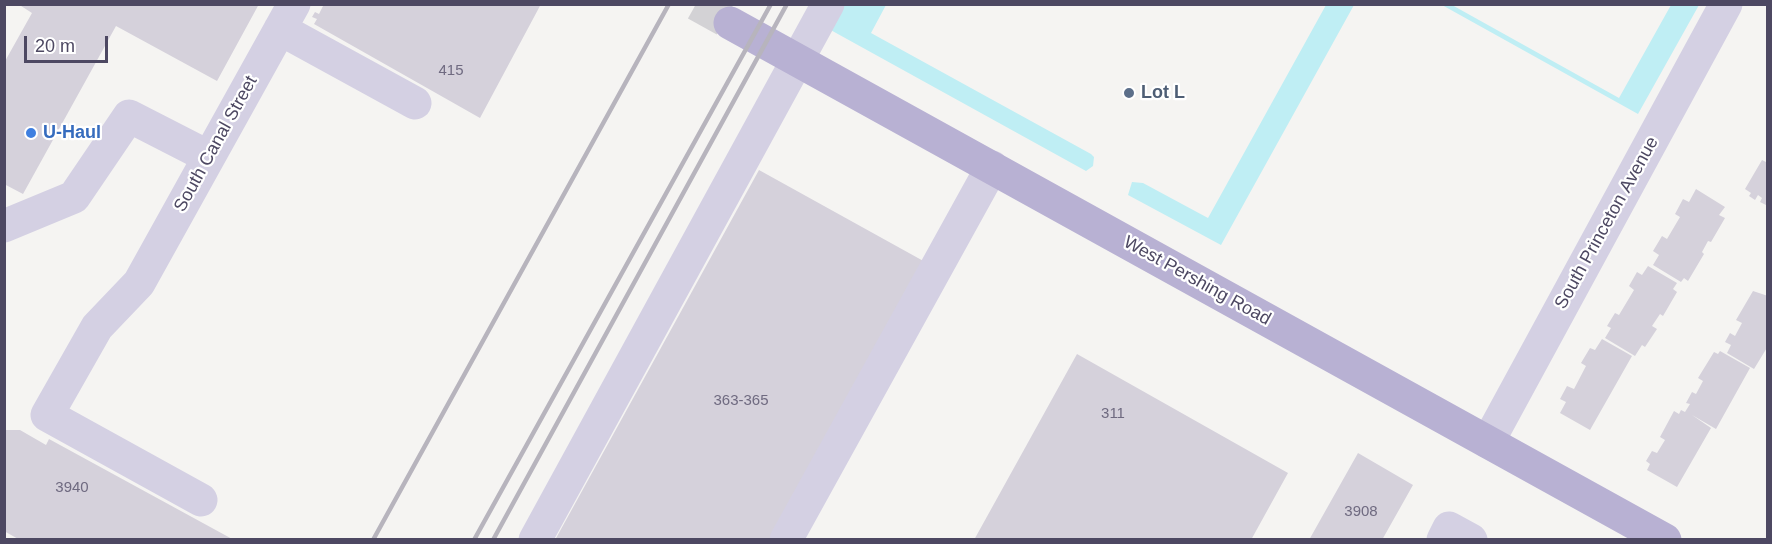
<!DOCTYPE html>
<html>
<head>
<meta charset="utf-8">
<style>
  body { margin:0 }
  #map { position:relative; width:1772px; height:544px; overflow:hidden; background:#f5f4f2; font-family:Helvetica,sans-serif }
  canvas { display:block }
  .frame { position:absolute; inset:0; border:6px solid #4d4862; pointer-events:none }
  .scale { position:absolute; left:24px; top:36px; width:84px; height:27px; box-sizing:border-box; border:3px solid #4d4862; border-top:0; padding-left:8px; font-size:18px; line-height:21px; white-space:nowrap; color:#4d4862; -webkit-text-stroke:4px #fff; paint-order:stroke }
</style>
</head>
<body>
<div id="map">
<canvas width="1772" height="544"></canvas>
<div class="frame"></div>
<div class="scale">20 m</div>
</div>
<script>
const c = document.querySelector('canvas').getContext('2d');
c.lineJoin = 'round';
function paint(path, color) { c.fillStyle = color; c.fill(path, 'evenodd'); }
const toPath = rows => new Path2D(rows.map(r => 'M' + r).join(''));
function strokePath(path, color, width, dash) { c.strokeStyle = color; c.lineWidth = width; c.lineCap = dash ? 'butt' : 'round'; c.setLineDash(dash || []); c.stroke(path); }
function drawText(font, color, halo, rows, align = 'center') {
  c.font = font + ' Helvetica,sans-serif'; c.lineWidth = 4.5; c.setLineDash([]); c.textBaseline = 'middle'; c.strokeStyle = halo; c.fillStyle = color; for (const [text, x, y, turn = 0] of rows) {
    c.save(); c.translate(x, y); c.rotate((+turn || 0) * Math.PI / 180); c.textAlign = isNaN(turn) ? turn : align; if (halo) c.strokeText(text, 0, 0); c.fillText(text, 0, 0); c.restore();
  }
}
paint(toPath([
  [840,5,886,5,871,33,1091,154,1094,157,1093,166,1086,171,827,28],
  [1326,5,1354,5,1221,245,1128,195,1132,182,1143,183,1208,218],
  [1442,5,1452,5,1619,98,1671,5,1699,5,1638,114]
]), '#bfeef4');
paint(toPath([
  [18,4,259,4,217,81,116,26,23,194,4,184,4,63,32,13],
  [324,4,541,4,480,118,314,24,317,19,312,17,315,12,319,14],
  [1762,160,1768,163,1768,206,1760,202,1762,198,1758,195,1755,200,1749,196,1751,193,1745,189],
  [759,170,927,263,774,540,555,540],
  [1696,189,1725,207,1719,215,1725,218,1711,242,1708,241,1702,252,1704,254,1688,281,1684,278,1681,282,1653,265,1659,255,1653,251,1662,236,1667,239,1680,217,1675,214,1683,199,1689,202],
  [1648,266,1677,283,1673,289,1677,292,1663,316,1660,314,1652,326,1657,329,1645,347,1642,345,1635,356,1605,338,1611,328,1607,326,1615,313,1619,315,1634,290,1629,286,1637,272,1642,275],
  [1753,291,1768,296,1768,346,1754,369,1727,353,1731,345,1725,342,1730,333,1735,336,1742,323,1736,320],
  [1602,339,1632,356,1590,430,1560,413,1566,402,1560,399,1567,386,1574,389,1586,366,1581,363,1590,348,1595,350],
  [1720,351,1750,368,1716,429,1692,415,1711,428,1677,487,1647,470,1650,464,1646,461,1652,451,1657,453,1665,440,1660,437,1674,411,1679,414,1681,410,1685,412,1690,404,1686,403,1692,392,1696,394,1703,381,1698,378,1714,352,1718,354],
  [1077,354,1288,473,1251,540,974,540],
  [4,430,20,430,46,445,49,439,234,540,20,540,4,531],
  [1358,453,1413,485,1382,540,1309,540]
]), '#d5d1db');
strokePath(toPath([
  [696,4,730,23]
]), '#d3d2d5', 33, [33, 16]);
strokePath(toPath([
  [280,29,415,103],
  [4,226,74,197,129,116,209,157],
  [1488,442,1726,4],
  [201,500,47,415,97,327,139,283,294,4],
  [535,540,828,4],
  [786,540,992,167],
  [1443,540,1449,528,1471,540]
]), '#d4d0e3', 33);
strokePath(toPath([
  [730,23,1665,540]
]), '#b8b1d3', 33);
strokePath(toPath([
  [373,540,669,4],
  [474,540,771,4],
  [493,540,787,4]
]), '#b7b4bd', 4.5);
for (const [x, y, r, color] of [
  [1129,93,6,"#5c6f8a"],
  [31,133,6,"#3f7fe0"]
]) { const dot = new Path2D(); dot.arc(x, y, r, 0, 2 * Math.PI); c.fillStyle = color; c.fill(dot); strokePath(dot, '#fff', 2); }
drawText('15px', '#6f6a80', null, [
  ["415",451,71],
  ["363-365",741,401],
  ["311",1113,414],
  ["3940",72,488],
  ["3908",1361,512]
]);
drawText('bold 18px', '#4e5e75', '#fff', [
  ["Lot L",1141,93]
], 'left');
drawText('bold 18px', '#366cbe', '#fff', [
  ["U-Haul",43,133]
], 'left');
drawText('18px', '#4d4862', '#fff', [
  ["South Canal Street",216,144,-61],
  ["South Princeton Avenue",1607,223,-61],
  ["West Pershing Road",1197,281,29]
]);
</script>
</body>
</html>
